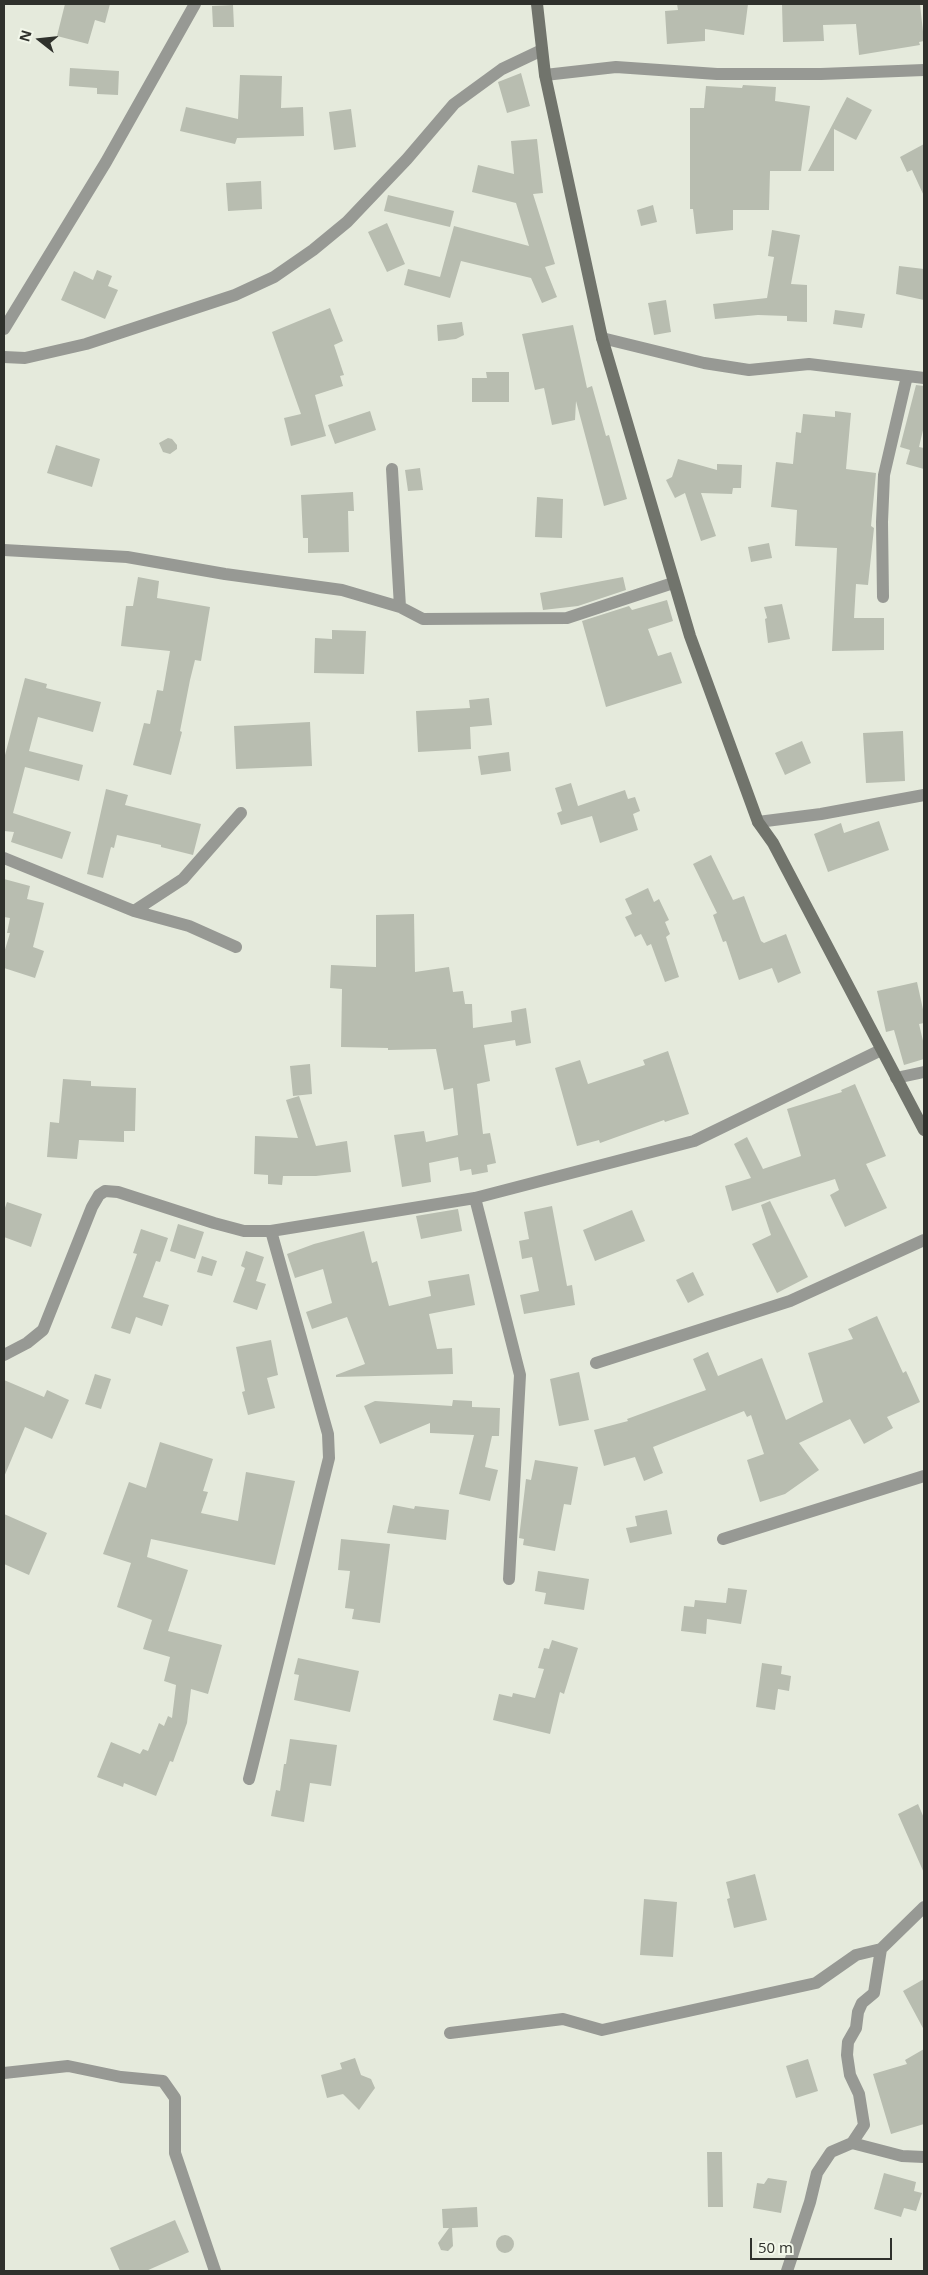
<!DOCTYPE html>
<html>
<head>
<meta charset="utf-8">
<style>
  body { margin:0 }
  #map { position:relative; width:928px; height:2275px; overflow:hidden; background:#e5eadc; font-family:"Open Sans",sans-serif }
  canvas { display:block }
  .frame { position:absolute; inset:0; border:5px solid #2f312c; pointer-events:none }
  .north { position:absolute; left:15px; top:15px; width:50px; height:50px; -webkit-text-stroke:4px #f2f7ea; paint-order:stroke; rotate:286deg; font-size:14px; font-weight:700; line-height:20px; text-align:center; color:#2f312c }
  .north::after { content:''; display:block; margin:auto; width:18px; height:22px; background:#2f312c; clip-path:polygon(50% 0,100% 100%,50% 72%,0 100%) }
  .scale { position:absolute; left:750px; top:2238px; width:142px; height:22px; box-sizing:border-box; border:2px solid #2f312c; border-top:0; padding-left:6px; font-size:15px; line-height:18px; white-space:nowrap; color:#2f312c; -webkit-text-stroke:4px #f2f7ea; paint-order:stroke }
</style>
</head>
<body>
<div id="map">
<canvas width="928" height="2275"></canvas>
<div class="frame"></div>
<div class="north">N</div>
<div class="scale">50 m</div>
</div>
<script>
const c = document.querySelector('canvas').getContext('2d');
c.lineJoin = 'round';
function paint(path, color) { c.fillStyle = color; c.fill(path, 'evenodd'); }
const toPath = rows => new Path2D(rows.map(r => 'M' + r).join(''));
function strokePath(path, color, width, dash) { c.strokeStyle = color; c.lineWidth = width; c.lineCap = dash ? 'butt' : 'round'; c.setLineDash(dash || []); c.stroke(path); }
paint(toPath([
  [65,4,110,4,105,23,95,20,88,44,57,36],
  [677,4,748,4,744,35,705,29,705,41,667,44,665,11,678,10],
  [782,4,920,4,924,41,919,42,920,45,859,55,856,24,823,25,824,41,783,42],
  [233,5,234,27,213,27,212,6],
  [70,68,119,71,118,95,97,94,97,88,69,86],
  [521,73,530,106,507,113,498,82],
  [240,75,282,76,281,108,303,107,304,136,237,138,235,144,180,131,186,107,238,119],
  [743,85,776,87,775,101,810,106,801,171,770,171,769,210,733,210,733,230,696,234,693,209,690,209,690,108,704,108,706,86,742,88],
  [847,97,872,110,856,140,834,129,834,171,808,171],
  [351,109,356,147,334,150,329,112],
  [537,139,543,193,533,194,555,264,545,267,557,297,542,303,531,278,461,261,450,298,404,285,408,269,440,277,454,226,529,246,516,203,472,192,478,165,514,174,511,141],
  [924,144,924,196,912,170,907,172,900,157],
  [261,181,262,209,228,211,226,183],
  [388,195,454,211,450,227,384,211],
  [653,205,657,222,641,226,637,210],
  [387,223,405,264,387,272,368,232],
  [772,230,800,235,791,284,807,285,807,322,787,321,787,316,758,315,715,319,713,304,767,298,774,257,768,256],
  [899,266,924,269,924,300,896,294],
  [97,270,112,276,108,286,118,290,105,319,61,300,74,271,93,280],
  [666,300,671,332,654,335,648,303],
  [330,308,343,341,334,345,344,375,340,376,343,386,315,395,326,436,291,446,284,418,301,414,272,332],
  [835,310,865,314,862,328,833,324],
  [462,322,464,335,456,339,438,341,437,325],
  [573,325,587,388,592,386,606,436,609,435,627,499,604,506,576,401,575,420,552,425,544,388,535,390,522,334],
  [486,372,509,372,509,402,472,402,472,378,487,378],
  [916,385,924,386,924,426,919,447,924,448,924,469,906,464,910,450,900,447],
  [370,411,376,430,335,444,328,425],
  [835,411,851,413,846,469,876,473,871,526,874,528,868,585,856,584,854,618,884,618,884,650,832,651,837,548,795,546,797,510,771,507,776,462,793,464,796,432,801,433,803,414,835,417],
  [168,438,172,439,177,445,177,449,170,454,163,452,159,443],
  [56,445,100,459,92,487,47,473],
  [678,459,717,470,717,464,742,465,741,488,733,488,732,494,701,493,716,536,701,541,685,493,675,498,666,480,672,477],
  [420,468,423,490,408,491,405,470],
  [353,492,354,511,348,511,349,552,308,553,308,538,303,538,301,495],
  [537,497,563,499,562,538,535,537],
  [769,543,772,558,751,562,748,547],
  [138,577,159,581,157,598,210,607,201,661,195,660,190,680,180,731,182,732,171,775,133,765,144,723,150,724,157,690,163,691,170,651,121,646,126,606,133,606],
  [623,577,626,590,578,606,543,610,540,593],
  [667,600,673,621,648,629,658,656,671,652,682,683,606,707,582,621,629,606,632,610],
  [782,604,790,639,768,643,765,619,767,618,764,607],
  [332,630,366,631,364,674,314,673,315,638,332,639],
  [25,678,47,684,46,688,101,702,93,732,38,717,29,751,83,765,79,781,25,767,13,813,71,832,62,859,11,842,14,832,4,831,4,759],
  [489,698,492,725,470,727,471,749,418,752,416,711,470,708,469,700],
  [310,722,312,766,236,769,234,726],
  [903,731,905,781,866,783,863,733],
  [802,741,811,763,785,775,775,753],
  [509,752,511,771,481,775,478,756],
  [571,783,578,806,625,790,628,799,635,797,640,811,633,814,638,830,600,843,592,816,561,825,557,813,562,811,555,788],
  [106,789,128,795,125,805,201,824,193,855,161,847,161,845,117,835,114,848,111,847,103,878,87,874],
  [879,821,889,850,828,872,814,834,841,823,844,833],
  [711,855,733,900,744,896,761,941,764,943,786,934,801,973,778,983,772,968,739,980,726,941,723,942,713,915,717,913,693,864],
  [4,879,30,886,27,899,44,903,33,947,44,951,35,978,4,968,4,953,10,933,7,933,10,918,4,917],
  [648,888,654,902,659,899,669,920,665,922,670,934,666,937,679,977,665,982,651,944,647,946,641,934,635,937,625,917,632,914,625,899],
  [414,914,415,972,449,967,453,992,463,991,465,1004,472,1004,473,1028,512,1022,511,1011,526,1008,531,1043,516,1046,515,1040,484,1045,490,1081,477,1084,483,1134,490,1133,496,1163,487,1165,488,1172,472,1175,471,1169,460,1171,458,1157,429,1163,431,1182,402,1187,394,1135,424,1131,426,1142,458,1135,453,1088,444,1090,436,1049,388,1050,388,1048,341,1047,342,989,330,988,331,965,376,967,376,915],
  [917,982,924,1014,924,1023,919,1024,924,1045,924,1059,904,1065,894,1030,886,1032,877,991],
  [668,1051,689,1114,665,1122,664,1120,600,1143,599,1140,577,1146,555,1068,580,1060,588,1084,645,1065,643,1060],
  [310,1064,312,1094,293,1096,290,1066],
  [63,1079,91,1081,91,1086,136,1088,135,1131,124,1131,124,1142,79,1140,77,1159,47,1157,50,1122,59,1123],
  [855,1084,886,1156,866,1164,887,1208,845,1227,830,1195,839,1190,835,1179,732,1211,725,1186,751,1178,734,1144,747,1137,763,1169,801,1156,787,1109,842,1092,841,1090],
  [299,1096,316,1146,347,1141,351,1172,316,1176,283,1176,282,1185,268,1184,268,1175,254,1174,255,1136,298,1138,286,1100],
  [770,1201,808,1277,777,1293,752,1244,771,1235,761,1205],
  [7,1202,42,1214,31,1247,4,1237,4,1211],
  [552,1206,567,1286,572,1285,575,1305,524,1314,520,1295,539,1291,532,1257,522,1259,519,1241,529,1239,524,1212],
  [458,1209,462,1231,421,1239,416,1216],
  [632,1210,645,1241,595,1261,583,1230],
  [178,1224,204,1232,195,1259,170,1251],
  [141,1229,168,1238,160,1262,156,1261,143,1297,169,1305,162,1326,136,1317,130,1334,111,1328,137,1254,133,1253],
  [364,1231,372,1263,377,1261,389,1306,431,1296,428,1281,469,1274,475,1305,429,1314,437,1349,452,1348,453,1374,336,1377,336,1375,365,1364,347,1317,312,1329,306,1312,332,1303,323,1269,295,1278,287,1254,314,1244],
  [246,1251,264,1257,256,1281,266,1284,257,1310,233,1302,245,1268,241,1266],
  [202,1256,217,1261,212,1276,197,1272],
  [693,1272,704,1295,688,1303,676,1280],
  [877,1316,903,1373,906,1371,920,1402,887,1417,893,1428,864,1444,850,1419,799,1443,819,1470,785,1494,760,1502,747,1460,764,1454,751,1415,747,1417,744,1411,653,1447,663,1473,644,1481,635,1457,604,1466,594,1430,628,1421,627,1419,706,1390,693,1359,708,1352,718,1376,762,1358,786,1420,823,1402,808,1353,853,1339,848,1329],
  [271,1340,278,1375,267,1378,275,1408,248,1415,242,1392,245,1391,236,1347],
  [579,1372,589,1420,559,1426,550,1379],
  [95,1374,111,1379,101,1409,85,1404],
  [4,1380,44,1397,47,1390,69,1400,52,1439,25,1427,4,1477],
  [453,1400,472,1401,472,1407,500,1408,499,1436,492,1436,485,1467,498,1470,490,1501,459,1494,474,1435,430,1433,430,1423,380,1444,364,1406,375,1401,452,1406],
  [160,1442,213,1459,203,1491,208,1492,201,1513,238,1521,246,1472,295,1481,275,1565,151,1539,147,1557,188,1570,168,1631,222,1645,208,1694,191,1689,187,1723,173,1762,170,1761,156,1796,124,1783,123,1787,97,1777,111,1742,140,1754,143,1749,148,1751,159,1723,164,1726,168,1716,172,1718,176,1685,164,1681,170,1657,143,1649,152,1620,117,1607,131,1563,103,1554,129,1482,146,1488],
  [535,1460,578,1467,571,1505,564,1504,555,1551,523,1545,524,1539,519,1538,526,1479,531,1480],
  [393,1505,414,1509,415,1506,449,1510,446,1540,387,1533],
  [667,1510,672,1534,630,1543,626,1528,637,1526,635,1516],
  [4,1514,47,1533,29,1575,4,1564],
  [341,1539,390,1544,380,1623,352,1619,354,1609,345,1608,350,1571,338,1570],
  [538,1571,589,1579,584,1610,544,1604,546,1593,535,1591],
  [728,1588,747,1590,741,1624,707,1619,706,1634,681,1631,684,1606,694,1607,695,1600,726,1603],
  [552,1640,578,1648,564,1694,560,1692,550,1734,493,1720,499,1694,512,1697,513,1693,535,1698,544,1669,538,1668,544,1648,549,1649],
  [298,1658,359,1671,350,1712,294,1700,299,1675,294,1674],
  [762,1663,782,1666,781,1674,791,1676,789,1691,778,1689,775,1710,756,1707],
  [290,1739,337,1745,331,1786,310,1783,304,1822,271,1816,276,1790,280,1791,284,1764,286,1764],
  [918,1804,924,1818,924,1873,898,1814],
  [755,1874,767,1920,734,1928,727,1899,730,1898,726,1882],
  [644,1899,677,1902,673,1957,640,1955],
  [924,1979,924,2030,903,1991],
  [924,2049,924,2124,891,2134,873,2074,907,2064,905,2060],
  [355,2058,361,2075,371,2079,375,2088,359,2110,343,2094,327,2098,321,2075,342,2069,340,2063],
  [808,2059,818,2091,796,2098,786,2066],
  [707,2152,722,2152,723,2207,708,2207],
  [884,2173,916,2182,914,2191,922,2193,916,2211,904,2208,901,2217,874,2209],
  [768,2178,787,2181,781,2213,753,2208,757,2183,764,2184],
  [477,2207,478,2227,452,2228,453,2246,448,2251,441,2250,438,2243,449,2228,443,2228,442,2209],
  [175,2220,189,2252,146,2271,120,2271,110,2248],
  '496 2244a9 9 0 1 1 18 0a9 9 0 1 1-18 0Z'
]), '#b8bdb0');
strokePath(toPath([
  [545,75,616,67,717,74,821,74,924,70],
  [4,329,106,162,195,4],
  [602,338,704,363,749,370,809,364,924,378],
  [4,357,25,358,86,344,235,295,274,277,313,250,347,222,407,159,454,104,502,69,542,50],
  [392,469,400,607],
  [4,550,127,557,225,574,342,590,400,607,423,619,567,618,673,583],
  [883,597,882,522,884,475,907,376],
  [758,822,821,814,924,795],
  [4,858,134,911,189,926,236,947],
  [134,911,183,879,241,813],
  [896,1078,924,1072],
  [475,1198,520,1375,509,1579],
  [4,1355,27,1343,43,1330,92,1207,99,1195,105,1191,118,1192,214,1223,244,1231,271,1231,475,1198,694,1141,881,1050],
  [596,1363,790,1301,924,1240],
  [723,1539,924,1476],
  [249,1779,329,1458,328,1434,271,1231],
  [450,2033,563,2019,602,2030,816,1983,856,1955,881,1949],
  [4,2073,68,2066,121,2077,163,2081,175,2098,175,2153,215,2271],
  [852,2143,902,2156,924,2157],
  [787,2271,810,2202,817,2173,831,2152,852,2143,864,2125,859,2094,850,2075,847,2055,848,2042,856,2028,858,2012,862,2003,874,1993,881,1949,924,1907]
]), '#979994', 12);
strokePath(toPath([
  [537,4,545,75,602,338,690,636,758,822,773,843,924,1130]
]), '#71746c', 12);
</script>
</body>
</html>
